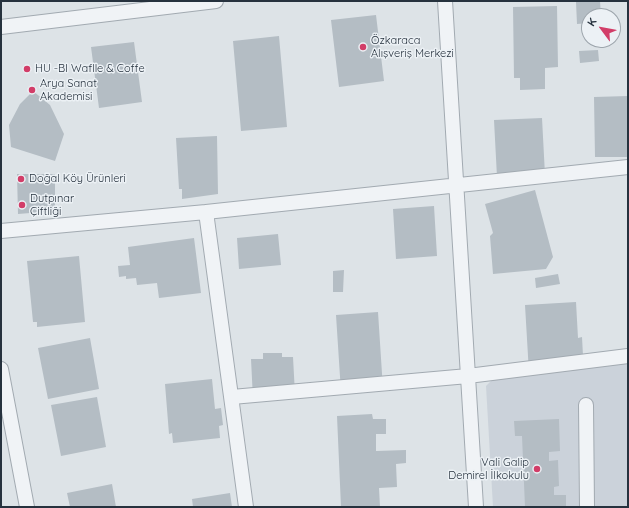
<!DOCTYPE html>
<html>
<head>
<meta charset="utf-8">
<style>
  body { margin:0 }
  #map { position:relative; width:629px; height:508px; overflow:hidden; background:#dde3e7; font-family:Quicksand,sans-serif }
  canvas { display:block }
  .frame { position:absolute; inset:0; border:2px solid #26323e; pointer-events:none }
  .north { position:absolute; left:581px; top:8px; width:40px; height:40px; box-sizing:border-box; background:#ecf1f5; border:1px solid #9da5ac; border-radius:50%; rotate:302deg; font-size:11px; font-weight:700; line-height:16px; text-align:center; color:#26323e }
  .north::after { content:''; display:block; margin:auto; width:14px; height:18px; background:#d23d68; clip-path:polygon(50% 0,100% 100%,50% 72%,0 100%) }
</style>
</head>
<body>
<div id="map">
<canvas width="629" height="508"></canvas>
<div class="frame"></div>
<div class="north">K</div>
</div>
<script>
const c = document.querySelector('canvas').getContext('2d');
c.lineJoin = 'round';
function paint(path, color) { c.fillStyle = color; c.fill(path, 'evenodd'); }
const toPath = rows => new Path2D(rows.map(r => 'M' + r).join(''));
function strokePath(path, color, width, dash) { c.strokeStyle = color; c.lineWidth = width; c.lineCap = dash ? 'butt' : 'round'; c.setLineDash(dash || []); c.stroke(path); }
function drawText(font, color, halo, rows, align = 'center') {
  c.font = font + ' Quicksand,sans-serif'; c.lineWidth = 3; c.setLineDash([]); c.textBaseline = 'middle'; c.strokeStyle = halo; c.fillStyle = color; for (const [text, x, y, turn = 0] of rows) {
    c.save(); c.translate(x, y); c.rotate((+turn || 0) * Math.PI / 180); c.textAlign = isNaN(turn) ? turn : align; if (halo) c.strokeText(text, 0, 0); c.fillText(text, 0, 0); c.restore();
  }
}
paint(toPath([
  [628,362,628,507,493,507,486,386,496,376]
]), '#cbd2da');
paint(toPath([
  [600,1,601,16,589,16,589,23,577,24,576,2],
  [557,6,558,67,545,68,545,89,520,90,520,78,514,78,513,7],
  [376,15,384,81,339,87,331,20],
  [279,36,287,127,241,131,233,41],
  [134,42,142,102,99,108,91,47],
  [598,50,599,61,580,63,579,51],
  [33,91,50,105,64,134,55,161,11,147,9,125,20,104],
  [628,96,628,157,595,157,594,97],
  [542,118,545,175,497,177,494,120],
  [217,136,218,194,182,199,182,189,179,189,176,138],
  [17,174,55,174,55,211,18,214],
  [535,190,553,257,546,269,493,274,490,236,493,233,485,204],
  [434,206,437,256,396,259,393,209],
  [278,234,281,265,239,269,237,238],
  [194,238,201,293,159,298,157,283,137,285,136,278,126,279,126,276,119,277,118,266,130,265,128,247],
  [79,256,85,322,37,327,37,322,33,322,27,261],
  [344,270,343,292,333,292,333,271],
  [558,274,560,284,536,288,535,278],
  [576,302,578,338,582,337,583,356,579,356,580,370,529,373,525,305],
  [378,312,383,389,341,392,336,315],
  [90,338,99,389,48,399,38,348],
  [263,353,282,353,282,357,293,357,295,394,253,399,251,359,263,359],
  [212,379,215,409,221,408,223,425,219,426,220,438,173,443,172,433,169,434,165,384],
  [97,397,106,447,61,456,51,405],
  [372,414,373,419,386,419,386,434,376,434,376,451,406,450,406,463,396,464,397,487,379,488,380,507,341,507,337,416],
  [559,419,560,451,549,452,549,461,558,460,559,486,554,487,554,495,566,495,566,507,525,507,522,436,515,436,514,421],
  [112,484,116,507,70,507,67,493],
  [230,493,232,507,193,507,192,499]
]), '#b4bdc4');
const minor = toPath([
  [445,1,476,507],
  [1,27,216,1],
  [206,212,246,507],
  [1,231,206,212,628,167],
  [1,369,27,507],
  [232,397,468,376,628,356],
  [586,405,587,507]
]);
strokePath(minor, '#a2aab1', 16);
strokePath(minor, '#f0f3f6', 14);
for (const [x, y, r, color] of [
  [363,47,4,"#d23d68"],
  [27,69,4,"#d23d68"],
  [32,90,4,"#d23d68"],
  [21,179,4,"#d23d68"],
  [22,205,4,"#d23d68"],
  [537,469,4,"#d23d68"]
]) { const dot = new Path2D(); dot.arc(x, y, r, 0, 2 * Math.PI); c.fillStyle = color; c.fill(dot); strokePath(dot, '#ecf1f5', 1.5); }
drawText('11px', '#26323e', '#ecf1f5', [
  ["Özkaraca",371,41],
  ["Alışveriş Merkezi",371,54],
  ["HU -BI Waflle & Coffe",35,69],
  ["Arya Sanat",40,84],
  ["Akademisi",40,97],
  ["Doğal Köy Ürünleri",29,179],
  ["Dutpınar",30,199],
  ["Çiftliği",30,212],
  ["Vali Galip",529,463,"right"],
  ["Demirel İlkokulu",529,476,"right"]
], 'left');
</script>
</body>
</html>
